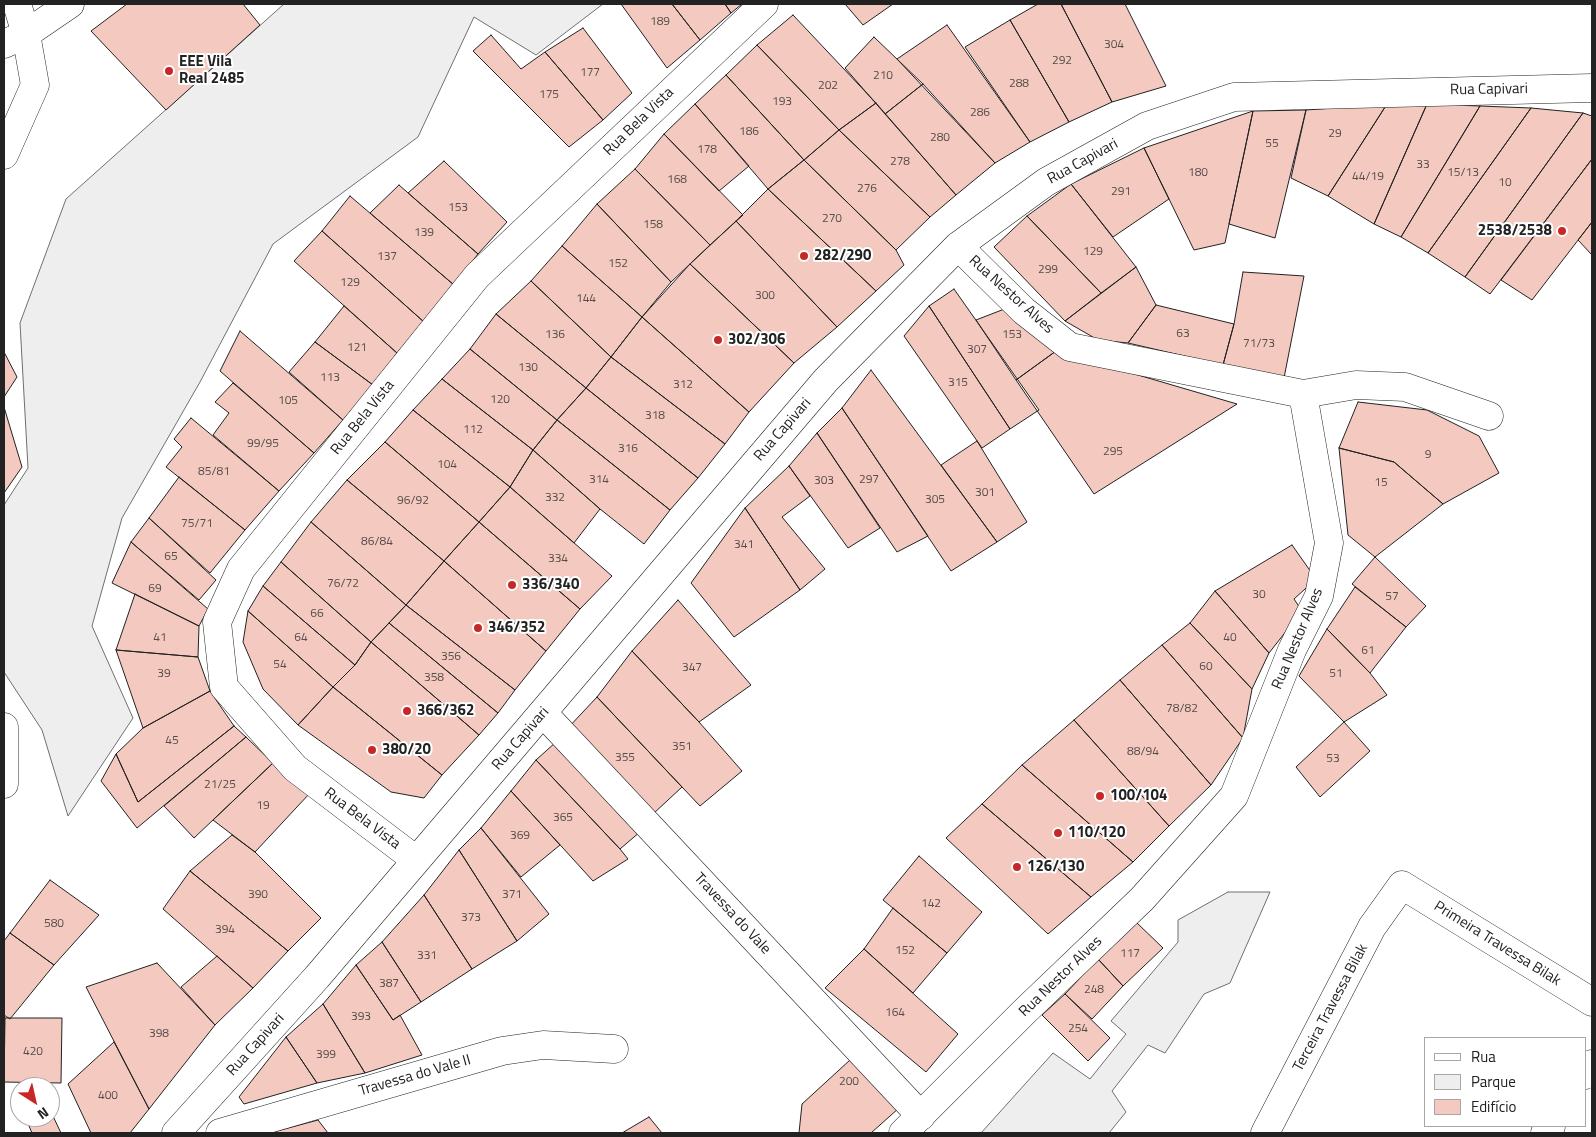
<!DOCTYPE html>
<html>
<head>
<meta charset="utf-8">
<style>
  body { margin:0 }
  #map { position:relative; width:1596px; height:1137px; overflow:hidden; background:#fff; font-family:"Titillium Web",sans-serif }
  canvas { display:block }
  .frame { position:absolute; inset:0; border:5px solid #222; pointer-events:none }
  .legend { position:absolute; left:1424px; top:1037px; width:162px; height:90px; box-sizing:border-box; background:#fff; border:1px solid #a7a7a7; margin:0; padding:6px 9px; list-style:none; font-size:15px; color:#222 }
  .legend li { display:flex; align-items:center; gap:10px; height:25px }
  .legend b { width:25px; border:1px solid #a7a7a7 }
  .north { position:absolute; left:10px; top:1077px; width:50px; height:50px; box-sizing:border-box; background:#fff; border:1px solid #a7a7a7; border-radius:50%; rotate:145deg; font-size:14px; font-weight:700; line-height:20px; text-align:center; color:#222 }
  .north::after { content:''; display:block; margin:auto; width:18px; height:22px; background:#c62828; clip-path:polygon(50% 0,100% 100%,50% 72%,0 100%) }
</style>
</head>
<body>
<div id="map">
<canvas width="1596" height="1137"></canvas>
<div class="frame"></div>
<ul class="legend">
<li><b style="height:6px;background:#fff"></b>Rua</li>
<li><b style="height:14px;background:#eee"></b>Parque</li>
<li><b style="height:14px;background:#f3c9c0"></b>Edifício</li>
</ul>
<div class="north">N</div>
</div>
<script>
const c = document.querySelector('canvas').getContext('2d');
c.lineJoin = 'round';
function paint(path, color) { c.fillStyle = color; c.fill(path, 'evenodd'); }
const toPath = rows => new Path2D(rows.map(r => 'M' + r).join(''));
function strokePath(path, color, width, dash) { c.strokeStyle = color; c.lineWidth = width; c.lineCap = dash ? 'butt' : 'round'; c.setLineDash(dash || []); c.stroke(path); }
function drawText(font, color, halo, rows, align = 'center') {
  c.font = font + ' "Titillium Web",sans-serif'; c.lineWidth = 4; c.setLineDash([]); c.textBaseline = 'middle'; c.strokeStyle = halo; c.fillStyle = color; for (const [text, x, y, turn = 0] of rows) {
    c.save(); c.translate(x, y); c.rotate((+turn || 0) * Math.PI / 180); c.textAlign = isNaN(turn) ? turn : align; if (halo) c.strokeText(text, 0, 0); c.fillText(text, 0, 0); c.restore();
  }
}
const green = toPath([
  [284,4,603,4,536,55,474,17,418,137,273,244,200,382,122,518,92,626,133,718,68,816,42,730,4,672,4,505,28,468,20,323,66,199,284,4],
  [1228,892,1270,892,1230,983,1204,994,1165,1053,1148,1045,1112,1091,1126,1112,1109,1133,981,1133,1053,1053,1090,1079,1126,1034,1111,1021,1178,942,1178,920,1228,892]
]);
paint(green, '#eee');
strokePath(green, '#6f6f6f', 1);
const building = toPath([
  [127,4,243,4,260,25,166,110,91,31,127,4],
  [621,4,672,4,700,40,667,68,621,4],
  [672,4,725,4,731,13,700,40,672,4],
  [725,4,742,4,731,13,725,4],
  [845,4,893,4,863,25,845,4],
  [1038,4,1061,4,1112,102,1069,122,1010,20,1038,4],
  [1061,4,1125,4,1166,86,1112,102,1061,4],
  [793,15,876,103,839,130,757,45,793,15],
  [1010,20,1069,122,1030,142,965,47,1010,20],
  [947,25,1030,142,995,163,897,59,947,25],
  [583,28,632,93,603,120,545,52,583,28],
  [491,35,521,69,545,52,603,120,569,147,473,51,491,35],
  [874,37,923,84,885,114,845,68,874,37],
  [757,45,839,130,804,160,726,75,757,45],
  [726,75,804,160,768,189,695,104,726,75],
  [923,84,995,163,956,195,885,114,923,84],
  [876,103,956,195,930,217,839,130,876,103],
  [695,104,749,166,719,191,664,134,695,104],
  [1387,104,1427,104,1374,224,1328,196,1387,104],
  [1387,104,1328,196,1291,178,1306,110,1387,104],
  [1427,104,1480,106,1401,237,1374,224,1427,104],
  [1480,106,1531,108,1428,253,1401,237,1480,106],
  [1531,108,1583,113,1465,277,1428,253,1531,108],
  [1306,110,1275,238,1229,224,1253,111,1306,110],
  [1253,111,1225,243,1194,250,1144,148,1253,111],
  [1583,113,1592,116,1592,159,1490,294,1465,277,1583,113],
  [839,130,930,217,896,250,804,160,839,130],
  [664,134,743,215,710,245,635,169,664,134],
  [1144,148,1169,199,1113,237,1071,184,1144,148],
  [1592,159,1592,222,1532,300,1501,280,1592,159],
  [804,160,896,250,904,265,876,291,768,189,804,160],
  [444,161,507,222,478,254,408,193,444,161],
  [635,169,710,245,671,282,597,204,635,169],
  [1071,184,1136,267,1101,293,1027,216,1071,184],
  [399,185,478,254,454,285,370,213,399,185],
  [768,189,876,291,837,327,736,221,768,189],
  [350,196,454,285,424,322,322,231,350,196],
  [597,204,671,282,642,317,562,246,597,204],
  [1027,216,1101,293,1065,321,994,247,1027,216],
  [736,221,837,327,794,363,690,264,736,221],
  [1592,222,1592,255,1578,240,1592,222],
  [322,231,424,322,397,353,294,261,322,231],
  [562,246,642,317,611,357,531,281,562,246],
  [690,264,794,363,749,412,642,317,690,264],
  [1136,267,1156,305,1128,343,1098,340,1065,321,1136,267],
  [1243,272,1304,276,1284,378,1223,365,1234,324,1243,272],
  [531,281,611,357,586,388,496,314,531,281],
  [954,289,1039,410,1010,429,929,306,954,289],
  [1156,305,1234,324,1223,365,1128,343,1156,305],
  [344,306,397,353,373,385,315,342,344,306],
  [929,306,1010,429,982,448,904,336,929,306],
  [1007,308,1056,351,1016,380,976,320,1007,308],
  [496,314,586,388,557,420,470,349,496,314],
  [642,317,749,412,725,444,611,357,642,317],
  [240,331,343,420,314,453,220,371,240,331],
  [315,342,373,385,343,420,289,372,315,342],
  [470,349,557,420,533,450,442,379,470,349],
  [1056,351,1237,404,1094,494,1016,380,1056,351],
  [4,352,17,377,4,397,4,352],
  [611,357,725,444,698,478,586,388,611,357],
  [871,370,997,542,951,571,842,408,871,370],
  [442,379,533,450,510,487,413,410,442,379],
  [233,383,314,453,279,491,213,435,229,413,215,402,233,383],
  [586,388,698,478,670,510,557,420,586,388],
  [1358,402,1427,410,1479,436,1499,473,1443,504,1394,462,1339,448,1358,402],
  [4,407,22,467,4,493,4,407],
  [842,408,928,536,897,552,817,433,842,408],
  [413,410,510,487,479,522,385,442,413,410],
  [191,418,279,491,245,530,166,467,182,447,174,439,191,418],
  [557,420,670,510,644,544,600,509,533,450,557,420],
  [817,433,880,528,848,548,789,466,817,433],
  [977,441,1027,522,997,542,941,465,977,441],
  [385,442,479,522,444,561,347,480,385,442],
  [1339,448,1394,462,1443,504,1375,557,1348,535,1339,448],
  [533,450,600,509,574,543,510,487,533,450],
  [789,466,810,496,782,517,825,569,800,590,745,508,789,466],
  [179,477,245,530,210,573,149,518,179,477],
  [347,480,444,561,406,605,311,522,347,480],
  [510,487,612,576,580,609,479,522,510,487],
  [745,508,800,590,734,637,691,583,745,508],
  [149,518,216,580,199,600,131,542,149,518],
  [311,522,406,605,371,642,281,562,311,522],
  [479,522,580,609,546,651,444,561,479,522],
  [131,542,208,609,199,626,112,583,131,542],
  [1292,545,1316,579,1294,599,1302,611,1269,653,1215,591,1292,545],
  [1375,557,1426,606,1406,627,1352,584,1375,557],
  [444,561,546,651,515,690,406,605,444,561],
  [281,562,371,642,355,665,263,586,281,562],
  [263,586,355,665,333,687,248,611,263,586],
  [1355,587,1406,627,1370,673,1327,629,1355,587],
  [1215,591,1269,653,1252,689,1190,623,1215,591],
  [135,594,199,626,198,657,116,650,135,594],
  [678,600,751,685,699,722,632,651,678,600],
  [406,605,515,690,498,713,389,623,406,605],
  [248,611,333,687,298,725,263,689,243,642,248,611],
  [389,623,498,713,479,735,371,642,389,623],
  [1190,623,1252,689,1243,738,1162,645,1190,623],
  [1327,629,1370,673,1387,695,1344,722,1299,676,1327,629],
  [371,642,479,735,442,775,333,687,355,665,371,642],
  [1162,645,1243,738,1211,785,1120,680,1162,645],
  [116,650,198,657,210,691,143,728,116,650],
  [632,651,699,722,742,771,700,806,597,697,632,651],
  [1120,680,1211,785,1169,826,1074,720,1120,680],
  [333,687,442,775,424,798,391,792,298,725,333,687],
  [210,691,234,726,138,802,116,754,143,728,210,691],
  [597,697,682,787,653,814,567,729,597,697],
  [1074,720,1169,826,1133,862,1022,765,1074,720],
  [1344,722,1370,751,1320,797,1296,767,1344,722],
  [234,726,246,737,137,828,101,781,116,754,138,802,234,726],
  [246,737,273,763,194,838,164,806,246,737],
  [556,742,641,831,620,849,536,760,556,742],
  [536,760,620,849,628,859,593,881,511,791,536,760],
  [273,763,310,793,255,852,213,820,273,763],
  [1022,765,1133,862,1091,897,982,804,1022,765],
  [511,791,560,845,521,877,481,828,511,791],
  [982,804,1091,897,1048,934,946,838,982,804],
  [481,828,549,914,517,941,459,850,481,828],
  [232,835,255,852,321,918,288,951,190,871,232,835],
  [459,850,517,941,472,969,424,895,459,850],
  [919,856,982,912,947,953,883,900,919,856],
  [190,871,288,951,253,988,163,909,190,871],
  [50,880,99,915,54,965,10,933,50,880],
  [424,895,472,969,421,1002,382,942,424,895],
  [893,908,947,953,913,993,864,949,893,908],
  [1136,922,1163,948,1123,986,1098,959,1136,922],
  [10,933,54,965,10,1019,4,1015,4,941,10,933],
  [382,942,421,1002,393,1020,356,965,382,942],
  [864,949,958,1034,926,1072,825,988,864,949],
  [217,956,253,988,215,1025,181,987,217,956],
  [1098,959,1123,986,1092,1019,1065,994,1098,959],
  [157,963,215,1025,149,1109,86,987,157,963],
  [356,965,393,1020,400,1015,422,1055,365,1073,323,1004,356,965],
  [1065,994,1110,1038,1088,1061,1042,1015,1065,994],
  [323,1004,365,1073,317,1083,286,1037,323,1004],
  [5,1018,62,1018,61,1083,4,1082,5,1018],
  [286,1037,317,1083,244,1104,239,1097,286,1037],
  [114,1042,149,1109,130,1133,91,1133,68,1084,114,1042],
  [850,1060,899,1108,871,1133,799,1133,802,1104,850,1060],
  [52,1114,61,1133,32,1133,29,1126,50,1117,52,1114],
  [649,1117,662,1133,622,1133,649,1117],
  [318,1120,328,1133,270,1133,318,1120]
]);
paint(building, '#f3c9c0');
strokePath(building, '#222', 1);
const minor = toPath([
  [4,155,35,85,26,34,17,4],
  [1303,394,1356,385,1405,387,1489,416],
  [543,713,921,1116],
  [4,727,4,784],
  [416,860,295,768,224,687,217,622,241,569,477,276,764,4],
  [1585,1075,1592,1064],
  [176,1133,317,977,826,380,958,246,1046,182,1147,126,1234,97,1592,88],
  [220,1133,502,1051,543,1045,614,1049],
  [903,1133,1024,1012,1142,899,1234,796,1292,650,1319,596,1329,543,1303,394,1070,347,1024,311,958,246],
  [1265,1133,1372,927,1402,885,1592,1002],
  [1545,1133,1551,1126]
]);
const primary = toPath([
  [4,44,26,34,70,4]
]);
strokePath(minor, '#222', 29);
strokePath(primary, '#222', 29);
strokePath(minor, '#fff', 28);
strokePath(primary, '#fff', 28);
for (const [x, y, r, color] of [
  [169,71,5,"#c62828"],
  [1562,231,5,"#c62828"],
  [804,256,5,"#c62828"],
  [718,340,5,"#c62828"],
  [512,585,5,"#c62828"],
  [478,628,5,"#c62828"],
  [407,711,5,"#c62828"],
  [372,750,5,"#c62828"],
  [1100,796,5,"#c62828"],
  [1058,833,5,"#c62828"],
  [1017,867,5,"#c62828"]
]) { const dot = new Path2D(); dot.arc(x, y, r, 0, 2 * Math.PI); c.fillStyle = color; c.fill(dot); strokePath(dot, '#fff', 2); }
drawText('12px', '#564c4a', null, [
  ["189",660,22],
  ["304",1114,45],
  ["292",1062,61],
  ["177",590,73],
  ["210",883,76],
  ["288",1019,84],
  ["202",828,86],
  ["175",549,95],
  ["193",782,102],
  ["286",980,113],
  ["186",749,132],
  ["29",1335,134],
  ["280",940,138],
  ["55",1272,144],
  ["178",707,150],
  ["278",900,162],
  ["33",1423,165],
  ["180",1198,173],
  ["15/13",1463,173],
  ["44/19",1368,177],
  ["168",677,180],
  ["10",1505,183],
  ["276",867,189],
  ["291",1121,192],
  ["153",458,208],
  ["270",832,219],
  ["158",653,225],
  ["139",424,233],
  ["129",1093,252],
  ["137",387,257],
  ["152",618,264],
  ["299",1048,270],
  ["129",350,283],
  ["300",765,296],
  ["144",586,299],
  ["63",1183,334],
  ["136",555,335],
  ["153",1012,335],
  ["71/73",1259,344],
  ["121",357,348],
  ["307",977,350],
  ["130",528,368],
  ["113",330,378],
  ["315",958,383],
  ["312",683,385],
  ["120",500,400],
  ["105",288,401],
  ["318",655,416],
  ["112",473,430],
  ["99/95",263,444],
  ["316",628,449],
  ["295",1113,452],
  ["9",1428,455],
  ["104",447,465],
  ["85/81",214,472],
  ["314",599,480],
  ["297",869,480],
  ["303",824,481],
  ["15",1381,483],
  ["301",985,493],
  ["332",555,498],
  ["305",935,500],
  ["96/92",413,501],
  ["75/71",197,524],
  ["86/84",377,542],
  ["341",744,545],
  ["65",171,557],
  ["334",558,559],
  ["76/72",343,584],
  ["69",155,589],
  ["30",1259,595],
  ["57",1392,597],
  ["66",317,614],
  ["41",160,638],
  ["64",301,638],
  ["40",1230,638],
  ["61",1368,651],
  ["356",451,657],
  ["54",280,665],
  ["60",1206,667],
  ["347",692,668],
  ["39",164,674],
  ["51",1336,674],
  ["358",434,678],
  ["78/82",1182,709],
  ["45",172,741],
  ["351",682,747],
  ["88/94",1143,752],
  ["355",625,758],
  ["53",1333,759],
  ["21/25",220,785],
  ["19",263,806],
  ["365",563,818],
  ["369",520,836],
  ["390",258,895],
  ["371",512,895],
  ["142",931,904],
  ["373",471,918],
  ["580",54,924],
  ["394",225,930],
  ["152",905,951],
  ["117",1130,954],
  ["331",427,956],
  ["387",389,984],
  ["248",1094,990],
  ["164",895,1013],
  ["393",361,1017],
  ["254",1078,1029],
  ["398",159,1034],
  ["420",33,1052],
  ["399",326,1055],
  ["200",849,1082],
  ["400",108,1096]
]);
drawText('bold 15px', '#222', '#fff', [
  ["EEE Vila",179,62],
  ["Real 2485",179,79],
  ["2538/2538",1552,231,"right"],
  ["282/290",814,256],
  ["302/306",728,340],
  ["336/340",522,585],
  ["346/352",488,628],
  ["366/362",417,711],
  ["380/20",382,750],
  ["100/104",1110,796],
  ["110/120",1068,833],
  ["126/130",1027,867]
], 'left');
drawText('15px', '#222', '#fff', [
  ["Rua Capivari",1489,90,-1],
  ["Rua Bela Vista",639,122,-44],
  ["Rua Capivari",1083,162,-29],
  ["Rua Nestor Alves",1011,295,42],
  ["Rua Bela Vista",363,418,-51],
  ["Rua Capivari",783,430,-49],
  ["Rua Nestor Alves",1298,639,-67],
  ["Rua Capivari",521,739,-49],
  ["Rua Bela Vista",362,819,37],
  ["Travessa do Vale",732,914,47],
  ["Primeira Travessa Bilak",1497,944,32],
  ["Rua Nestor Alves",1061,977,-44],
  ["Terceira Travessa Bilak",1331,1008,-62],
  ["Rua Capivari",256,1045,-48],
  ["Travessa do Vale II",415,1076,-16]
]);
</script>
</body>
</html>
